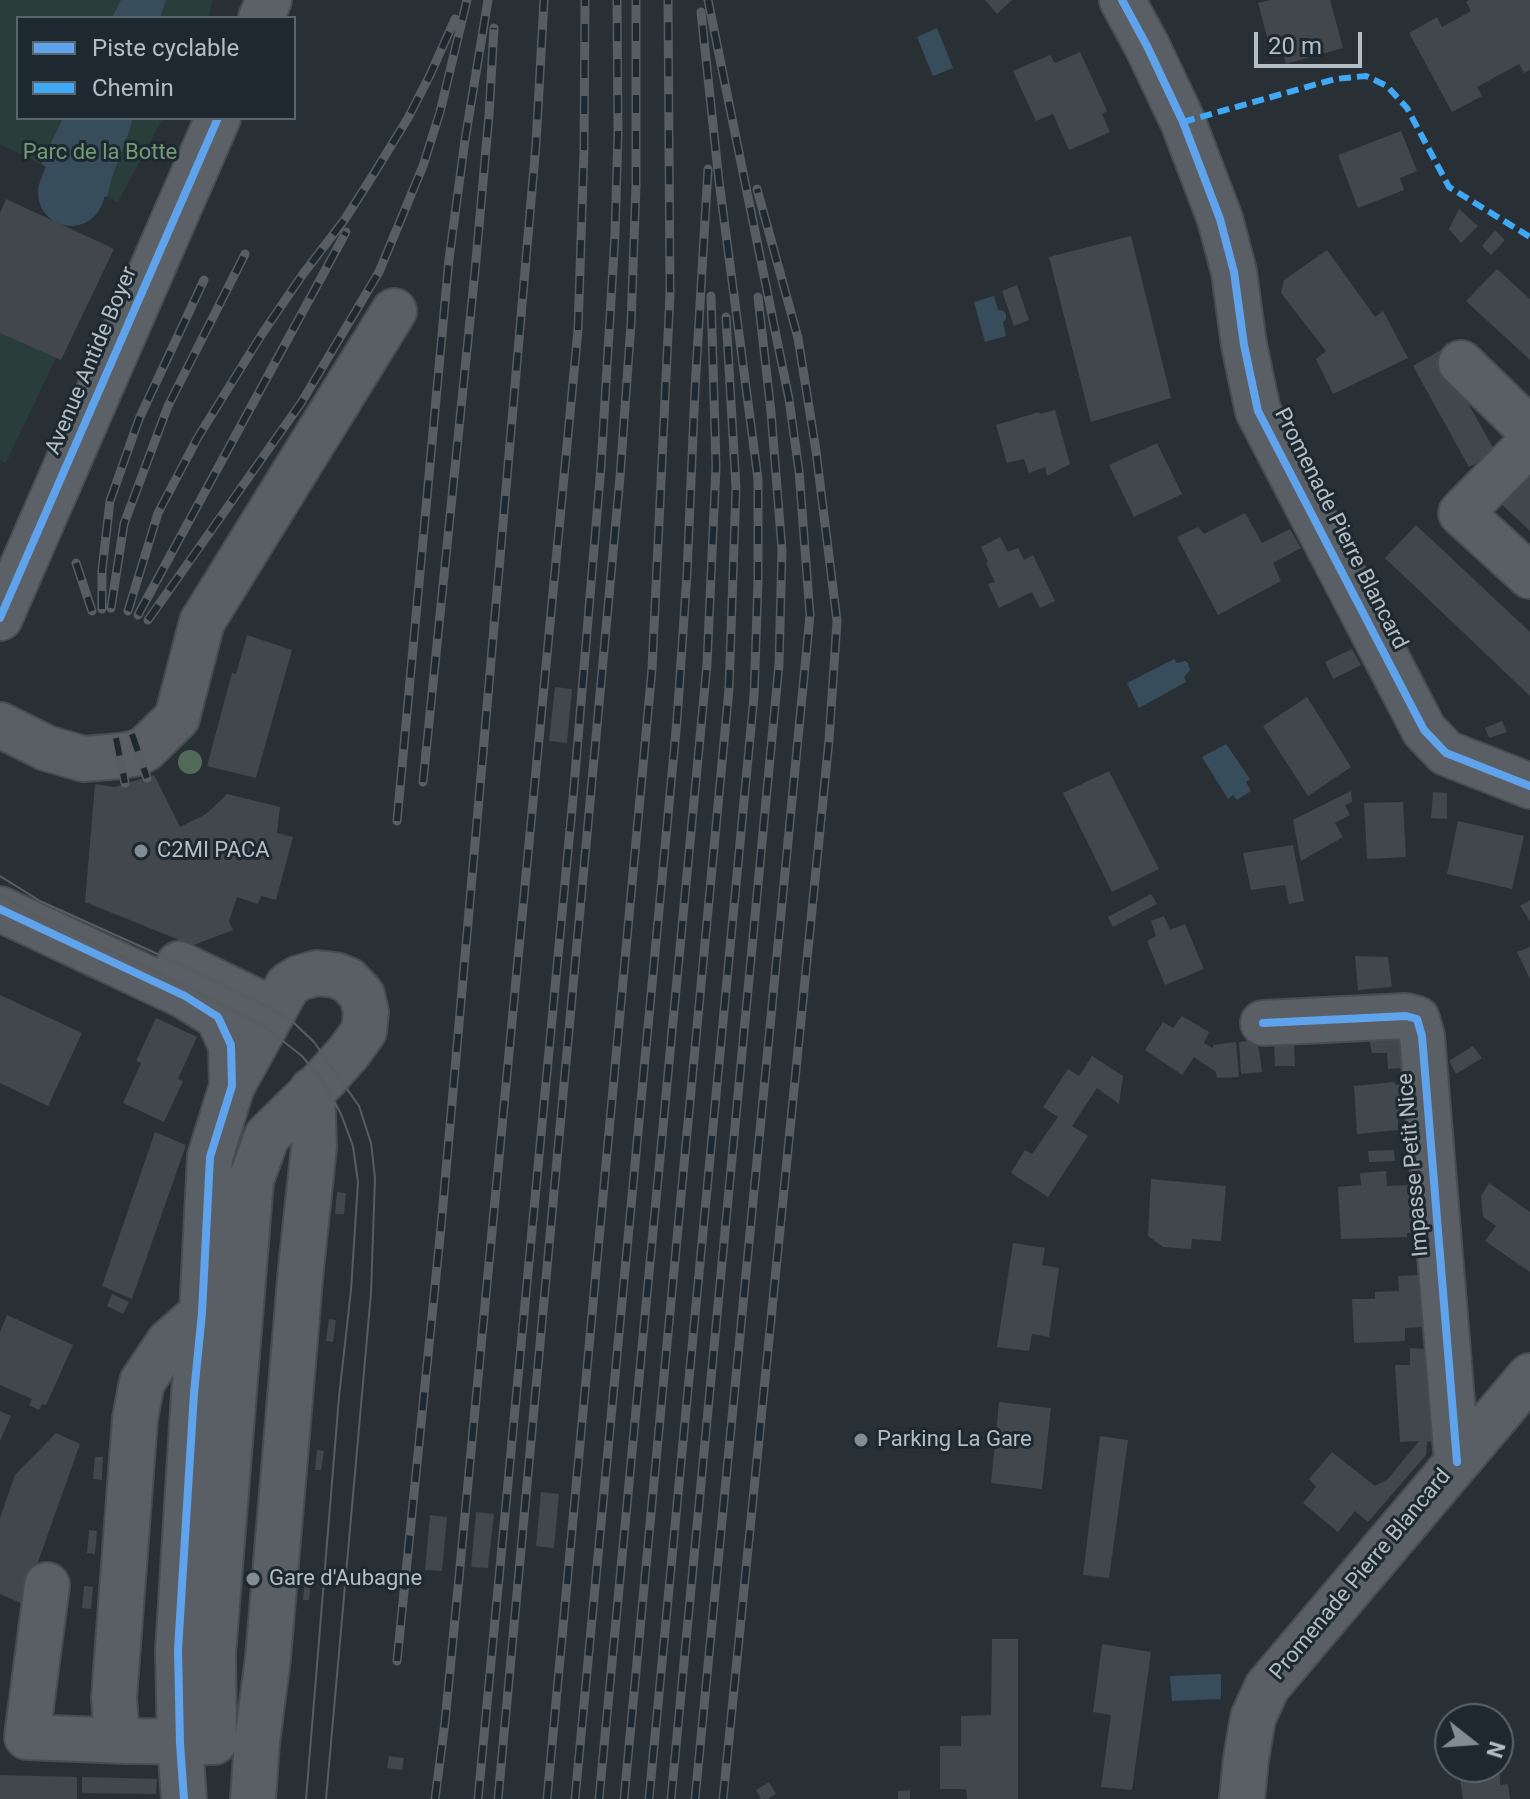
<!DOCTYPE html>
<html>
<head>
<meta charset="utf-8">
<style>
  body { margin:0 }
  #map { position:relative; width:1530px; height:1799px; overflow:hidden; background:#293035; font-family:Roboto,sans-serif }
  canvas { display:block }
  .legend { position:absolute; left:16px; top:16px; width:280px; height:104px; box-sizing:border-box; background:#1d2830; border:2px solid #59646c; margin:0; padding:10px 14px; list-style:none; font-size:24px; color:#b3bec6 }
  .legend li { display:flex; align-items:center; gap:16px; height:40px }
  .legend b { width:40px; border:2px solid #59646c }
  .north { position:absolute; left:1434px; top:1703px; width:80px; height:80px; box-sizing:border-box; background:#1d2830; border:2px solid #59646c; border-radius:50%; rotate:107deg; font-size:22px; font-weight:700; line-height:32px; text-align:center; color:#b3bec6 }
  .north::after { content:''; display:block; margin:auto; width:28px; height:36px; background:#838c93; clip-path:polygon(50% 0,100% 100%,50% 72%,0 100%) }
  .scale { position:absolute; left:1254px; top:32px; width:108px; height:36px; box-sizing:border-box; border:4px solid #b3bec6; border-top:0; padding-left:10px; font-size:24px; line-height:28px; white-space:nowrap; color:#b3bec6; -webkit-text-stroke:6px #1d2830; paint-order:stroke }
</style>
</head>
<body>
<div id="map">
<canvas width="1530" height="1799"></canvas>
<ul class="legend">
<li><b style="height:10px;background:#60a3ed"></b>Piste cyclable</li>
<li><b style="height:10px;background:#3fa9f5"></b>Chemin</li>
</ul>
<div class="north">N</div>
<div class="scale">20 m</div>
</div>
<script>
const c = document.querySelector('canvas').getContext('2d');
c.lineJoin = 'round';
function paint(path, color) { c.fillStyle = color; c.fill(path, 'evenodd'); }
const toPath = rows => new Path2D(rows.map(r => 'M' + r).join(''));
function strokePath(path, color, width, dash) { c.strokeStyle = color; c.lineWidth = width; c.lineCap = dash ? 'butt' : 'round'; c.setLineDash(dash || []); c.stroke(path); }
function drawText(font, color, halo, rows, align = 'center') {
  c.font = font + ' Roboto,sans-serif'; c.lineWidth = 6; c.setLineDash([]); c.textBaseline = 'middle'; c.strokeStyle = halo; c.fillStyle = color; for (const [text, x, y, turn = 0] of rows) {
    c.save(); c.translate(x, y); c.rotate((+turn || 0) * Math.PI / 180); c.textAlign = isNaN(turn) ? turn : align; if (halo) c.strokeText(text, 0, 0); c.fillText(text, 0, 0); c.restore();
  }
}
paint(toPath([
  [0,0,212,0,209,18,18,18,18,118,163,118,118,202,0,144],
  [12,202,109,246,6,463,0,460,0,227]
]), '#293d3b');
paint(toPath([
  [121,0,166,0,160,18,112,18],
  [937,28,953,68,933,76,917,37],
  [63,118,127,118,107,197,41,164],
  [994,296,998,310,1004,311,1006,314,1006,319,1003,322,1006,336,985,342,974,302],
  [1174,659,1177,663,1185,661,1188,663,1190,670,1184,677,1186,682,1139,708,1127,683],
  [1226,744,1250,779,1246,782,1251,791,1237,800,1233,795,1228,799,1202,757],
  [1221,1674,1221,1699,1172,1701,1170,1676]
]), '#384d5c');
strokePath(toPath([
  [71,193,99,118]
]), '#384d5c', 66);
paint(toPath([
  [985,0,1012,0,997,14],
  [1270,0,1330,0,1343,48,1286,64,1279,37,1268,40,1258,3],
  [1469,0,1530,0,1530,70,1524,73,1519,64,1477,87,1482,96,1452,112,1409,33,1437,17,1442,27,1471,11,1466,2],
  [1080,52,1107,111,1102,114,1110,132,1069,150,1053,114,1036,121,1013,71,1050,55,1055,63],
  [1401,131,1417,171,1400,178,1404,190,1358,208,1338,155],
  [6,199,114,249,61,360,0,333,0,213],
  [1459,209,1478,226,1461,243,1449,229],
  [1495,230,1505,240,1491,255,1482,246],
  [1131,236,1171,398,1091,422,1049,257],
  [1327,250,1375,317,1383,311,1408,358,1333,394,1316,359,1326,351,1281,293,1284,280],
  [1497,269,1530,299,1530,360,1466,301],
  [1017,285,1029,320,1014,326,1002,291],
  [1439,351,1496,453,1469,467,1413,366],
  [1055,410,1070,464,1047,476,1045,467,1029,473,1024,459,1007,463,996,425,1039,412,1040,414],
  [1157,443,1182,494,1134,517,1109,465],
  [1530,460,1530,531,1494,497],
  [1245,513,1262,543,1290,529,1301,548,1273,563,1281,581,1218,615,1177,537,1198,527,1204,534],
  [1416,525,1530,632,1530,696,1385,558],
  [1000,537,1008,552,1018,548,1024,560,1033,555,1055,601,1040,608,1032,592,999,608,988,584,995,582,986,563,988,562,981,547],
  [247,635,292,650,256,778,207,766,232,673,236,674],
  [1352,649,1361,665,1333,679,1325,662],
  [555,687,572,689,567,743,549,741],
  [1307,697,1351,767,1308,796,1263,726],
  [1502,721,1507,732,1489,738,1485,728],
  [1109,771,1159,869,1112,892,1063,793],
  [154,775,180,827,206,814,227,794,280,807,277,833,293,837,276,900,261,896,258,904,237,897,229,921,233,930,181,950,177,939,85,902,95,784,114,787],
  [1351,791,1352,802,1345,805,1350,815,1335,823,1343,837,1301,861,1293,820],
  [1433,792,1447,793,1447,819,1431,818],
  [1403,802,1406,857,1367,859,1364,803],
  [1458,821,1524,836,1512,889,1447,874],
  [1293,845,1304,901,1289,904,1285,885,1251,890,1243,853],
  [1151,894,1157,904,1113,927,1108,917],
  [1530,900,1530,921,1520,906],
  [1164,916,1170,930,1185,924,1204,969,1165,985,1147,941,1156,936,1151,921],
  [1530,947,1530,979,1517,952],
  [1355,956,1388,957,1392,987,1358,990],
  [0,995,82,1033,48,1106,0,1083],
  [1182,1016,1209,1032,1204,1043,1213,1048,1213,1045,1236,1042,1239,1077,1217,1078,1216,1072,1194,1057,1182,1075,1145,1050,1163,1022,1173,1028],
  [156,1018,197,1037,178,1079,183,1081,164,1122,123,1103,141,1063,136,1061],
  [1368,1033,1400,1035,1403,1068,1388,1069,1387,1053,1372,1053],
  [1274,1039,1294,1039,1295,1066,1275,1066],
  [1254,1040,1259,1049,1262,1072,1241,1074,1239,1042],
  [1473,1046,1482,1058,1456,1074,1449,1061],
  [1092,1056,1123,1076,1119,1104,1097,1088,1072,1126,1088,1136,1048,1197,1011,1173,1025,1150,1032,1154,1058,1117,1043,1107,1068,1069,1079,1076],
  [1395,1082,1395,1085,1404,1084,1407,1116,1398,1117,1398,1130,1357,1134,1354,1086],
  [155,1132,186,1145,132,1299,102,1286],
  [1394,1150,1395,1161,1369,1162,1368,1151],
  [1386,1171,1387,1186,1412,1185,1416,1233,1407,1233,1407,1237,1341,1239,1338,1187,1361,1185,1360,1173],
  [1151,1179,1226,1186,1221,1241,1192,1239,1191,1249,1163,1247,1148,1236],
  [1489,1183,1530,1212,1530,1272,1485,1241,1496,1226,1483,1217,1481,1196],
  [337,1192,346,1193,344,1214,335,1214],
  [1013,1243,1045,1248,1042,1265,1059,1268,1049,1337,1032,1334,1029,1351,997,1347],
  [1419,1275,1423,1327,1405,1328,1405,1341,1354,1343,1352,1299,1375,1299,1375,1292,1399,1291,1398,1276],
  [112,1294,129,1302,123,1314,107,1306],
  [7,1315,73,1345,46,1405,42,1404,39,1410,29,1405,32,1399,0,1385,0,1332],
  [329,1319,336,1320,333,1342,326,1341],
  [1410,1348,1425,1349,1432,1441,1427,1442,1426,1455,1368,1522,1355,1511,1338,1532,1303,1503,1316,1487,1309,1479,1332,1452,1375,1486,1388,1479,1419,1441,1400,1442,1395,1365,1410,1365],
  [999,1402,1051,1408,1042,1489,991,1483],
  [0,1411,11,1416,0,1441],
  [56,1433,80,1444,23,1604,0,1594,0,1518,15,1475],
  [1100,1436,1128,1440,1109,1578,1083,1575],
  [317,1450,324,1451,321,1470,315,1470],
  [95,1457,103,1457,102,1480,93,1479],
  [541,1492,559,1494,554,1548,536,1546],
  [476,1512,494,1514,488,1568,471,1567],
  [430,1515,447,1517,442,1571,425,1570],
  [89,1530,97,1531,95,1554,87,1553],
  [305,1580,311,1581,309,1600,303,1600],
  [84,1586,93,1587,91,1609,82,1608],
  [992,1639,1018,1639,1018,1799,967,1799,966,1789,940,1789,940,1746,961,1746,961,1716,991,1715],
  [1102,1644,1151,1652,1132,1790,1101,1787,1111,1715,1093,1712],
  [389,1756,404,1758,402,1770,387,1768],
  [1480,1770,1481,1777,1500,1775,1500,1785,1508,1784,1510,1799,1463,1799,1459,1772],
  [0,1775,77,1777,77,1799,0,1799],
  [82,1777,157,1779,156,1794,82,1793],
  [769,1782,776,1794,768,1799,761,1799,756,1790],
  [910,1790,910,1799,898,1799,898,1791]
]), '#41474b');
const minor = toPath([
  [1122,0,1147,46,1183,122,1220,219,1234,272,1244,345,1258,411,1424,730,1446,753,1530,786],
  [1461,363,1530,430],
  [1530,443,1461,513,1530,576],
  [0,725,46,748,84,759,120,756,138,753,145,749,177,718,202,622,394,311],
  [0,909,185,996,218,1017,231,1045,232,1086],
  [179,964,274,1010],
  [1263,1023,1406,1016,1417,1019,1422,1036,1457,1462],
  [202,1313,169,1342,142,1382,135,1419,114,1698,116,1726,126,1741,208,1742],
  [47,1585,27,1737,126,1741],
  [184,1799,180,1743,178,1650,194,1393,202,1313,210,1157,232,1086,288,985,299,978,317,973,335,975,348,980,362,995,366,1012,364,1031,349,1052,323,1081,267,1136,251,1180,213,1653,214,1742],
  [253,1799,257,1742,268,1658,301,1268,314,1147,312,1090],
  [1242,1799,1246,1759,1253,1718,1267,1687,1530,1376]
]);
const major = toPath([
  [261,18,269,0],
  [0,618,218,118]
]);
strokePath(minor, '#474c50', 48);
strokePath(major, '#474d52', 48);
strokePath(minor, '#595f64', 44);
strokePath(major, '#5b6166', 44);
strokePath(toPath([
  [0,876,40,901,193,970,274,1010,293,1022,314,1042,359,1106,371,1143,375,1178,371,1293,326,1799],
  [0,894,31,913,187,987,265,1027,302,1056,323,1081,341,1114,353,1146,358,1182,351,1290,339,1397,306,1799]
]), '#585d61', 2);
const rail = toPath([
  [76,563,92,611],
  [111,608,124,524,168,406,245,254],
  [102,609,102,570,110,501,139,419,204,280],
  [128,611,158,513,198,437,262,334,303,274,345,219,375,172,408,118,430,75,455,19],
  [138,615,346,232],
  [148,620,301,403,379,272,423,166,440,112,467,0],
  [132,734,147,778],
  [116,738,125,783],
  [423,782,475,271,489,115,494,28],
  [397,821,449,259,465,140,488,0],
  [397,1661,441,1227,481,776,536,144,544,0],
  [435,1799,445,1722,458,1588,578,330,584,150,585,0],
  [478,1799,573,798,601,466,615,234,618,134,617,0],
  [498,1799,620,477,631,324,636,185,636,0],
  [547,1799,652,669,670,294,668,0],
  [575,1799,677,720,687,574,695,389,708,169],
  [599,1799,707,664,716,467,711,296],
  [624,1799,729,689,736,488,726,317],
  [649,1799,754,696,758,582,758,479,719,181,701,12],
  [671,1799,779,664,782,550,771,412,758,297],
  [695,1799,810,615,799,471,789,399,708,0],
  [723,1799,829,740,837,621,816,451,798,338,757,189]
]);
strokePath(rail, '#585d61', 9);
strokePath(rail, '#1d2830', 6, [18]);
strokePath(toPath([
  [1183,122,1335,79,1366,76,1387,86,1407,108,1449,187,1530,237]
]), '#3fa9f5', 6, [12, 6]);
strokePath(toPath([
  [1122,0,1147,46,1183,122,1220,219,1234,272,1244,345,1258,411,1424,730,1446,753,1530,786],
  [0,618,218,118],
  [0,909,185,996,218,1017,231,1045,232,1086,210,1157,202,1313,194,1393,178,1650,180,1743,184,1799],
  [1263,1023,1406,1016,1417,1019,1422,1036,1457,1462]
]), '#60a3ed', 8);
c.fillStyle = '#526b58';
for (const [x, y] of [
  [190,762]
]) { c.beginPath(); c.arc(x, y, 12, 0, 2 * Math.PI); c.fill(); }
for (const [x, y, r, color] of [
  [141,851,8,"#838c93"],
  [861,1440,8,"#838c93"],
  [253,1579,8,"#838c93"]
]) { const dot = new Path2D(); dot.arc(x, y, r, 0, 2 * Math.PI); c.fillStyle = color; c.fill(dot); strokePath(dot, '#1d2830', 3); }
drawText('22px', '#739b75', '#1d2830', [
  ["Parc de la Botte",100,153]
]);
drawText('22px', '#b3bec6', '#1d2830', [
  ["Avenue Antide Boyer",92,361,-67],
  ["Promenade Pierre Blancard",1340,529,63],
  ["Impasse Petit Nice",1414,1165,-95],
  ["Promenade Pierre Blancard",1361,1575,-50]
]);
drawText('22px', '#b3bec6', '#1d2830', [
  ["C2MI PACA",157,851],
  ["Parking La Gare",877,1440],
  ["Gare d'Aubagne",269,1579]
], 'left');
</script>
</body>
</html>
